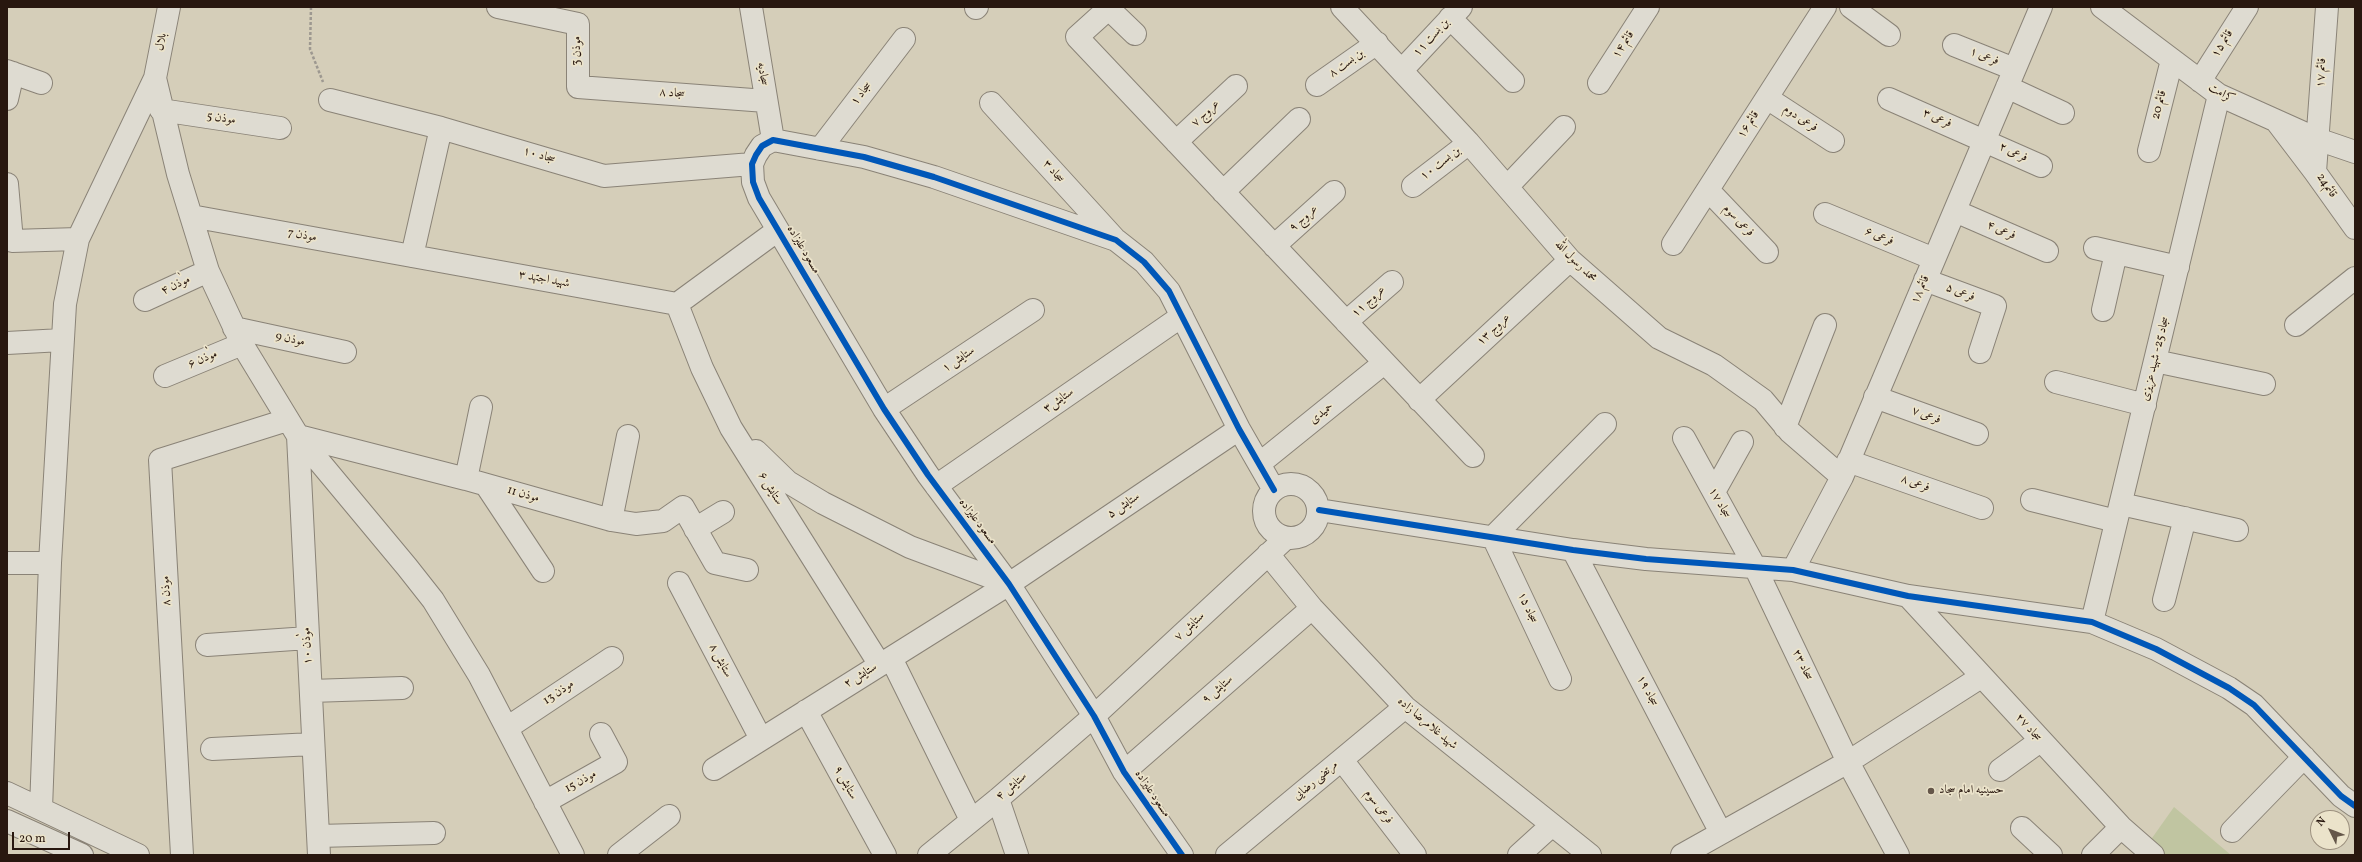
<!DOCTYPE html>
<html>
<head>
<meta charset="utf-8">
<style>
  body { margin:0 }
  #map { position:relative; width:2362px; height:862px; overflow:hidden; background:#d5ceb9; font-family:Vollkorn,serif }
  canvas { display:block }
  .frame { position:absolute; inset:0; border:8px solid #28170f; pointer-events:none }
  .north { position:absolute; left:2310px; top:810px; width:40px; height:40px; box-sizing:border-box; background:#ebe3ca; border:1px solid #9d917f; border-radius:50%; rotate:313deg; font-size:11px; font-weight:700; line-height:16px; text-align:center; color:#28170f }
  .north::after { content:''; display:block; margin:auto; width:14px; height:18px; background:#65574a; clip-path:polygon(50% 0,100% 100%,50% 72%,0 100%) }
  .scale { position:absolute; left:12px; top:832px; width:58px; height:18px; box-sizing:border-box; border:2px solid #28170f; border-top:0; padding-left:5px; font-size:12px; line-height:14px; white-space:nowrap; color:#28170f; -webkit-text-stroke:3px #ebe3ca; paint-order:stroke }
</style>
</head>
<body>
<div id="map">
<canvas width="2362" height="862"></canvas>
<div class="frame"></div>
<div class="north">N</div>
<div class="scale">20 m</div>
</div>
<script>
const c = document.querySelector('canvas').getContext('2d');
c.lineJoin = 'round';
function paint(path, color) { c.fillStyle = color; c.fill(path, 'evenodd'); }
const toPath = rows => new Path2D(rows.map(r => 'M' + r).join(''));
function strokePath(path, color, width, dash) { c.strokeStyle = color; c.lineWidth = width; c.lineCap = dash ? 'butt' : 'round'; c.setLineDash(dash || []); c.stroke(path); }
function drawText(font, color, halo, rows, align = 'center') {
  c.font = font + ' Vollkorn,Amiri,serif'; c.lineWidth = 3.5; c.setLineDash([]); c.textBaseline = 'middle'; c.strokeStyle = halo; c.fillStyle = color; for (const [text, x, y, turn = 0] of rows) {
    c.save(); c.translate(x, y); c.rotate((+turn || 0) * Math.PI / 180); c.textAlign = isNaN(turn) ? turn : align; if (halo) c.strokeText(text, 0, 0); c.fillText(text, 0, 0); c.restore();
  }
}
paint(toPath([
  [2174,807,2231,855,2140,855]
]), '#c0c5a1');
const minor = toPath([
  [498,7,578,24,578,87,766,101],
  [751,7,773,140],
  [1107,7,1135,34],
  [1342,7,1469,143,1570,260,1659,338,1714,365,1763,400,1790,432,1842,477],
  [1851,7,1889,35],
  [2102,7,2219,95,2317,139,2355,152],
  [2327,7,2315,172,2355,228],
  [976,8,977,7],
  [1108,9,1077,37,1473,456],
  [1450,18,1513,81],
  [1954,45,2014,69],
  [1403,69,1461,7],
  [7,71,41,83],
  [155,78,178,174,208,271,242,344,298,436,407,567,433,600,479,675,573,855],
  [2200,81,2247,7],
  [1599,83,1648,7],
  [1317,85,1377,43],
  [2007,87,2063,113],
  [1767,98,1833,141],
  [7,99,13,73],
  [1889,99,2041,166],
  [330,100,441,128,604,176,752,164],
  [991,103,1114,238],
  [161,110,280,128],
  [2277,122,2315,172],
  [1176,142,1236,86],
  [820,149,904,39],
  [2149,151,2172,60],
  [7,184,12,241,78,239],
  [1413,186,1469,143],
  [1507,187,1564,127],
  [1708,190,1767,252],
  [1223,192,1299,119],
  [1955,211,2047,251],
  [1825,214,1934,259],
  [191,216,677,304],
  [1673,244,1825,7],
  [1274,246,1334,192],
  [2095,248,2178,267],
  [412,256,441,128],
  [1925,280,1995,306,1980,352],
  [145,300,208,271],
  [677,304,702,368,731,428,880,665],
  [677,304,778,230],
  [2103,310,2116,253],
  [1346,322,1392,282],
  [2296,325,2355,278],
  [234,328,345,352],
  [7,343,62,340],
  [2155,361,2264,384],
  [165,376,242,344],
  [2056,382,2145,405],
  [1875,397,1977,434],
  [1419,400,1570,260],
  [884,409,1033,310],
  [1785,427,1825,325],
  [1684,438,1755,567,1848,762,1898,855],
  [756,451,788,482,823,503,910,547,1009,584],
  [1848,461,1982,508],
  [1259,464,1384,363],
  [466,479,481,407],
  '1264 511a27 27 0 1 1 54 0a27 27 0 1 1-54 0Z',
  [486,485,543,571],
  [936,486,1182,316],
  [1714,492,1742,442],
  [2032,500,2116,521],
  [2121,504,2237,530],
  [1319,510,1573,550,1646,559,1793,570,1908,596,2092,622,2156,649,2229,688,2254,705,2341,796,2355,806],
  [611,520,628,436],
  [695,529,723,512],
  [1573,550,1721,833],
  [1268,554,1312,608,1405,707,1590,855],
  [7,563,50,563],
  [1793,570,1842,477,2041,7],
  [679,583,761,739],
  [1908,596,2121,827,2153,855],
  [2164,600,2185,518],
  [2092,622,2219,95],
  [207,645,308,638],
  [891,658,971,820],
  [1560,679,1493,537,1605,424],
  [311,691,402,688],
  [806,711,885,855],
  [507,728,612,658],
  [212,749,313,744],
  [1342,760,1415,855],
  [714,769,1009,584,1239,429],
  [2000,770,2040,741],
  [1124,772,1312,608],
  [7,793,138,855],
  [998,799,1017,855],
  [545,802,616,762,601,734],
  [41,809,50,563,65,304,78,239,155,78,169,7],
  [7,821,82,855],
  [2022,828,2051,855],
  [2232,831,2304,757],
  [318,836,434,833],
  [182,855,160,460,287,420],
  [319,855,298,436,466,479,611,520,636,524,663,521,683,507,715,563,747,570],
  [619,855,669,816],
  [929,855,998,799,1094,716,1286,538],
  [1182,855,1124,772,1094,716,1009,584,928,475,884,409,759,198,753,182,752,164,756,155,762,146,773,140,864,157,934,177,1116,240,1144,262,1169,291,1239,429,1274,490],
  [1227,855,1405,707],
  [1519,855,1552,825],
  [1682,855,1848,762,1981,677],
  [2093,855,2121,827]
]);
strokePath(minor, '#8a8377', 24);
strokePath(toPath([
  [311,7,310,49,323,82]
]), '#9d9890', 2.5, [3, 2]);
strokePath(minor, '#dedbd1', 22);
strokePath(toPath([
  [1319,510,1573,550,1646,559,1793,570,1908,596,2092,622,2156,649,2229,688,2254,705,2341,796,2355,806],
  [1182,855,1124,772,1094,716,1009,584,928,475,884,409,759,198,753,182,752,164,756,155,762,146,773,140,864,157,934,177,1116,240,1144,262,1169,291,1239,429,1274,490]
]), '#0057b8', 6);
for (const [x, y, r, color] of [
  [1931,791,4,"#65574a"]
]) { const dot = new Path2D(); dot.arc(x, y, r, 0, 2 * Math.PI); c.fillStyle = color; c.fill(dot); strokePath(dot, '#ebe3ca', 1.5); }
drawText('12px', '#28170f', '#ebe3ca', [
  ["بن بست ۱۱",1432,38,-47],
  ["بلال",162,42,-79],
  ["قائم ۱۵",2223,44,-58],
  ["قائم ۱۴",1624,45,-57],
  ["موذن 3",578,51,-90],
  ["فرعی ۱",1984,57,21],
  ["بن بست ۸",1347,64,-35],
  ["قائم ۱۷",2322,73,-86],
  ["سجادیه",762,74,81],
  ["سجاد ۸",672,94,4],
  ["سجاد ۱",862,94,-52],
  ["کرامت",2221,94,30],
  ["قائم 20",2160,105,-76],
  ["عروج ۷",1206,114,-43],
  ["موذن 5",221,119,9],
  ["فرعی دوم",1800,119,33],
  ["فرعی ۳",1937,119,23],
  ["قائم ۱۶",1749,125,-57],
  ["فرعی ۲",2013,153,25],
  ["سجاد ۱۰",539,156,16],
  ["بن بست ۱۰",1441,164,-37],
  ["سجاد ۳",1053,172,48],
  ["قائم24",2326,186,56],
  ["عروج ۹",1304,219,-42],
  ["فرعی سوم",1738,221,46],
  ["فرعی ۴",2001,231,23],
  ["موذن 7",302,236,10],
  ["فرعی ۶",1879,237,22],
  ["مسعود علیزاده",803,250,59],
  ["محمد رسول الله",1575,262,45],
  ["شهید اجتهد ۳",544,280,10],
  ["موٰذن ۴",176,286,-25],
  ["قائم ۱۸",1921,290,-67],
  ["فرعی ۵",1960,293,21],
  ["عروج ۱۱",1369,302,-42],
  ["عروج ۱۳",1494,330,-43],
  ["موذن 9",290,340,12],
  ["سجاد 25- شهید عزیزی",2156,359,-76],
  ["موٰذن ۶",203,360,-23],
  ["ستایش ۱",959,360,-34],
  ["ستایش۳",1059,401,-35],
  ["حمیدی",1322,414,-39],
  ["فرعی ۷",1926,416,20],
  ["فرعی ۸",1915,484,19],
  ["ستایش ۶",770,489,58],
  ["موذن 11",523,495,16],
  ["سجاد ۱۷",1719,503,61],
  ["ستایش ۵",1124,506,-34],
  ["مسعود علیزاده",977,522,53],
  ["موذن ۸",167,591,-93],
  ["سجاد ۱۵",1527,608,65],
  ["ستایش ۷",1190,627,-43],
  ["موٰذن ۱۰",308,646,-93],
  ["ستایش ۸",720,661,62],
  ["سحاد ۲۳",1802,665,64],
  ["ستایش ۲",861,676,-32],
  ["ستایش ۹",1218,690,-41],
  ["سجاد ۱۹",1647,691,62],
  ["موذن 13",559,693,-34],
  ["شهید غلامرضا زاده",1427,724,40],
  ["سجاد ۲۷",2028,728,47],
  ["مرتضی رضایی",1316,781,-40],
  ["موذن 15",581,782,-29],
  ["ستایش ۹",845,783,61],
  ["ستایش ۴",1012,787,-41],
  ["مسعود علیزاده",1152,794,56],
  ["فرعی سوم",1378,807,53]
]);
drawText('12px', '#28170f', '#ebe3ca', [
  ["حسینیه امام سجاد",1939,791]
], 'left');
</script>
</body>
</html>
